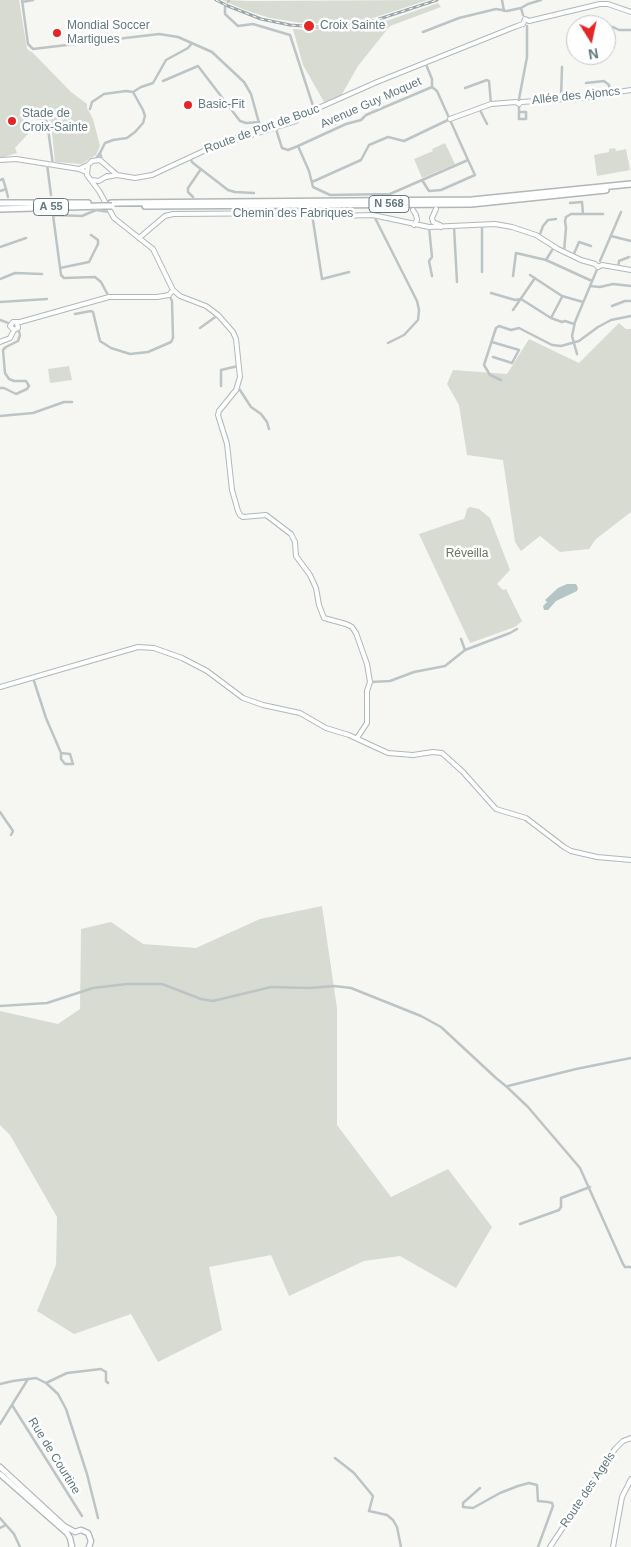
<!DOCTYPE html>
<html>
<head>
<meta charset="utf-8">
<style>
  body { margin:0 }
  #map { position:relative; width:631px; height:1547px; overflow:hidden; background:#f6f6f3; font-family:Helvetica,sans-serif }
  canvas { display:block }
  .north { position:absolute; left:566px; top:15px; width:50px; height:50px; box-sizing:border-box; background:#fff; border:1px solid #c0c9cb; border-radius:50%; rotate:170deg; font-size:14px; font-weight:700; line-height:20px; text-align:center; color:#61797e }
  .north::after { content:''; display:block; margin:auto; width:18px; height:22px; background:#e32727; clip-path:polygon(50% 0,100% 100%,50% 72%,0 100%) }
</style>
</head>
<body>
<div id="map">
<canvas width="631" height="1547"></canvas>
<div class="north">N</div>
</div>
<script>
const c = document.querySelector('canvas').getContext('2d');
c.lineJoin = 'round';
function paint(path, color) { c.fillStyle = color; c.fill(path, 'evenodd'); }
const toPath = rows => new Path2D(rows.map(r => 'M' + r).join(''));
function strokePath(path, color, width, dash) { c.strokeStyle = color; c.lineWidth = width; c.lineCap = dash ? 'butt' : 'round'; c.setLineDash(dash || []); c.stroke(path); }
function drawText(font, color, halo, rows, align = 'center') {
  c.font = font + ' Helvetica,sans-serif'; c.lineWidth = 5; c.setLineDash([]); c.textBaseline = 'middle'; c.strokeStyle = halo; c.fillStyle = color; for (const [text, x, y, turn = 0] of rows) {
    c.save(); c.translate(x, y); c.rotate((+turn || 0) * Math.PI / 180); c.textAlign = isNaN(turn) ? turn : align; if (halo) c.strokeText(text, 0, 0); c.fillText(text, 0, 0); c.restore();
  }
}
paint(toPath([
  [0,0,19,0,27,49,33,53,71,92,87,104,87,108,93,119,100,146,96,155,82,164,55,162,51,122,47,117,33,116,25,111,22,111,21,117,31,128,27,133,28,134,15,148,17,153,0,158],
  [222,0,252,1,428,0,370,19,353,22,322,24,302,23,270,18,245,10],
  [438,3,441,7,390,26,358,66,341,96,324,102,303,65,293,29,309,30,354,28,389,20],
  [445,143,455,164,422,178,414,159,433,151,432,149],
  [615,148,616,151,626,149,630,170,597,176,594,155,609,152,609,149],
  [619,323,626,329,631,329,631,512,596,539,589,549,560,552,540,536,521,551,515,542,503,460,467,455,459,405,447,384,453,370,507,374,529,339,579,363],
  [69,366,72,380,50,383,48,369],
  [470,507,479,509,490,518,510,570,497,584,503,590,506,589,522,621,515,627,470,643,419,534,463,519,464,520,467,509],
  [322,906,337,1008,337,1125,391,1197,448,1169,492,1227,456,1288,400,1256,364,1261,289,1296,271,1255,209,1267,222,1330,158,1362,131,1314,74,1334,37,1311,56,1265,57,1217,10,1135,0,1125,0,1011,58,1024,80,1009,81,929,111,922,143,944,196,948,260,919]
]), '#d8dbd2');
paint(toPath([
  [567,584,576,584,578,588,577,591,556,601,548,610,544,610,543,606,547,602,545,600,558,588]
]), '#b3c5c5');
const secondary = toPath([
  [450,119,491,104,516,102,519,104,521,102,580,98,631,90],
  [226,143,296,121],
  [0,160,16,159,79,169,86,172],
  [88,165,87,175,99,191,114,218,153,249,173,290,180,296,206,306,218,315,233,332,236,339,240,377,236,390,219,411,218,415,227,444,232,490,238,511,240,515,243,517,266,515,291,534,295,542,296,556,310,575,316,588,319,605,324,618,346,624,352,627,356,633,367,664,370,682,367,691,367,723,357,738],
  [79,169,88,165,92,161,100,160,117,175],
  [106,177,117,175,135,178,152,175,223,142,289,121,377,82,517,26,523,24,525,19,529,21,600,4,608,4,631,12],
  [91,180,99,181,107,176],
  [436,209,432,218,433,222,440,225,441,227],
  [413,210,416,215,417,220,414,225],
  [139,238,165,216,173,214,301,213,333,216,373,215,429,227,495,224,512,227,536,235,558,249,581,260,595,264,598,267,602,265,631,270],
  [14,330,10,326,13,322,20,322,109,297,157,297,169,295,173,290],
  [0,342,10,338,14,330,18,328,17,323],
  [0,687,138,647,154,648,182,658,207,671,243,698,263,705,300,713,326,728,349,735,388,753,413,755,433,752,442,753,463,772,496,809,526,818,564,847,571,851,597,857,631,860],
  [550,1547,615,1449,623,1441,631,1438],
  [613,1547,622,1497,631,1479]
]);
const primary = toPath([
  [0,1467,64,1526,75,1532,81,1530,88,1533,91,1541,89,1547],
  [0,1474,67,1533,70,1538,72,1547]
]);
const highway = toPath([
  [0,203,88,203],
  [111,203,472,200,631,184],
  [145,206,471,204,606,190],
  [304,207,309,208,312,214,319,209,328,208],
  [0,209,102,206]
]);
strokePath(secondary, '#afb8ba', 6);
strokePath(primary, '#aeb6b8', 7);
strokePath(highway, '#b0b7b9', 8);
strokePath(toPath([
  [22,0,28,44,33,49,159,34,178,37,212,52,244,82,251,94,261,130],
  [502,0,504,11],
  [22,2,33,0],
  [228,2,229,0],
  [225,7,225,14,238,26,253,24,290,35,315,112],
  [523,15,521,8,528,4,541,0],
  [606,28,613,27,619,30,631,30],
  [423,32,459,18,496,9,507,11,521,8],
  [425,62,432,79,432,87],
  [163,81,198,66,240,121,246,123,259,122],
  [586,83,604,81,609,85,610,94],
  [465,88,487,80,489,81,491,104],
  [561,98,562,67],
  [519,99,527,57,527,26],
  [519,104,519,112,526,112,526,119,519,119,519,112],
  [479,108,487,124],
  [90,109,92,102,104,94,126,91,133,92,141,87,153,83,166,60,188,48,192,43],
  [24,111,28,117,45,119,47,122,53,165],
  [275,126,282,148,288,150,298,146,309,171,313,187,330,195,390,194,468,160,437,91,432,87],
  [298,146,346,124,361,120,366,115,432,87],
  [100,153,105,143,113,140,127,138,135,132,143,123,145,116,143,110,133,92],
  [189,158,193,163,228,190,235,192,254,193],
  [95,160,100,153,102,160],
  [47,164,51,195],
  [0,180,3,179,6,189,0,191],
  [422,180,429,191,441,190,475,175,468,160],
  [312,182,361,160,369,145,388,137,404,141,450,119],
  [6,189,8,197],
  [193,197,188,192,188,188,201,169],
  [570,203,582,202,583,214],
  [312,214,322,279,349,272],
  [374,216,417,301,419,310,418,320,404,335,388,343],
  [429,227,432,257,429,261,432,276],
  [454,227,457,282],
  [611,236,631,241],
  [539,237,543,226,548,220,556,219],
  [0,247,26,238],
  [564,252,566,228,565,221,566,217,571,214,603,214],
  [573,256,579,242,591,246],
  [546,260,592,281],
  [600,261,621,212],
  [60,268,89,262,98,244,98,240,91,235],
  [618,268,619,261,629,257],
  [482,272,482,225],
  [530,275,562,296,583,302],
  [513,276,516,253,546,260,554,247],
  [0,279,15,273,42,274],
  [590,286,600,287,613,284,631,286],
  [491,293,515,300,521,299,551,318,562,322,565,321,574,324],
  [109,297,101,282,95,277,64,278,61,275,53,215,82,216,96,210,110,212],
  [0,302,47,299],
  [612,306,625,301,631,301],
  [513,310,535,278],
  [75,314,91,311,93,312,100,341,111,348,130,354,148,352,171,342,173,338,172,301,169,295],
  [551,318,562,297],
  [0,320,11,324],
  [200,328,218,315],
  [492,342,519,350,512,363,493,357],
  [577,354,572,336,575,322,598,267],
  [501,380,490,375,484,365,496,328,499,326,511,330,519,328,552,345,561,346,579,341,598,327,611,320,631,316],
  [221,386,221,370,238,366],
  [238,387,251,407,261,414,267,422,269,429],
  [0,388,4,388,16,394,27,389,29,386,26,381,14,381,9,379,5,373,3,350,6,347,18,341,20,335,18,328],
  [0,416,33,413,64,402,72,402],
  [461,639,465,650],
  [33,678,46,718,61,753,61,759,65,764,73,764,70,754,61,753],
  [371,682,390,681,414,672,445,666,465,650,510,633,517,629],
  [0,812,13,831,11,835],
  [0,1006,47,1003,93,988,127,984,162,984,201,999,213,1001,271,987,310,988,334,986,351,988,421,1016,441,1027,496,1078,507,1087,528,1107,580,1168,623,1264,625,1267,631,1267],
  [508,1086,576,1069,631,1058],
  [520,1224,559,1210,561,1207,561,1198,590,1187],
  [46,1383,67,1373,101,1369,106,1372,106,1381,108,1383],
  [0,1384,13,1381,36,1378,46,1383,58,1394,66,1409,87,1474,98,1518],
  [12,1405,82,1516],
  [0,1424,28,1379],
  [335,1458,354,1473,373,1496,369,1511,387,1515,393,1520,397,1527,401,1547],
  [480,1488,463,1503,463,1507,473,1508,500,1493,518,1486,529,1483,537,1485,538,1501,548,1502,552,1503,553,1506,538,1547],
  [0,1518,14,1534,20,1547],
  [0,1528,6,1525]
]), '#bdc4c6', 2.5);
strokePath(secondary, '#fff', 4);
strokePath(primary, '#fff', 4.5);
strokePath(highway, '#fff', 5);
const rail = toPath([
  [216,0,228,6,261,19,290,25,316,27,351,26,370,22,437,0]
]);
strokePath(rail, '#9ca7aa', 3);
strokePath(rail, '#fff', 1, [4]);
const highwayBridge = toPath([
  [102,206,112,206]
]);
strokePath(highwayBridge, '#b0b7b9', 8, []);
strokePath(highwayBridge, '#fff', 5);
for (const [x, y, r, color] of [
  [309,26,6,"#e32727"],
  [57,33,5,"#e32727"],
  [188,105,5,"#e32727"],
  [12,121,5,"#e32727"]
]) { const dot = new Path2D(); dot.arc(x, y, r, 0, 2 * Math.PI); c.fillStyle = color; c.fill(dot); strokePath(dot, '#fff', 2); }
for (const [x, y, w] of [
  [389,204,40],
  [51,207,35]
]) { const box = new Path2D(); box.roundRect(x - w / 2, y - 8.5, w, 17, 4); c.fillStyle = '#fff'; c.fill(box); strokePath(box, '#61797e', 1); }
drawText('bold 11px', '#61797e', null, [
  ["N 568",389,204],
  ["A 55",51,207]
]);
drawText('12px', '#61797e', '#fff', [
  ["Mondial Soccer",67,26],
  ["Martigues",67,40],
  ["Croix Sainte",320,26],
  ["Basic-Fit",198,105],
  ["Stade de",22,114],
  ["Croix-Sainte",22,128]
], 'left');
drawText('12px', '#61797e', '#fff', [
  ["Allée des Ajoncs",576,96,-6],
  ["Avenue Guy Moquet",371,103,-24],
  ["Route de Port de Bouc",262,129,-20],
  ["Chemin des Fabriques",293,214],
  ["Rue de Courtine",54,1456,58],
  ["Route des Agels",588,1490,-56]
]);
drawText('12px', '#697660', '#fff', [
  ["Réveilla",467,554]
]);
</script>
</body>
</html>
